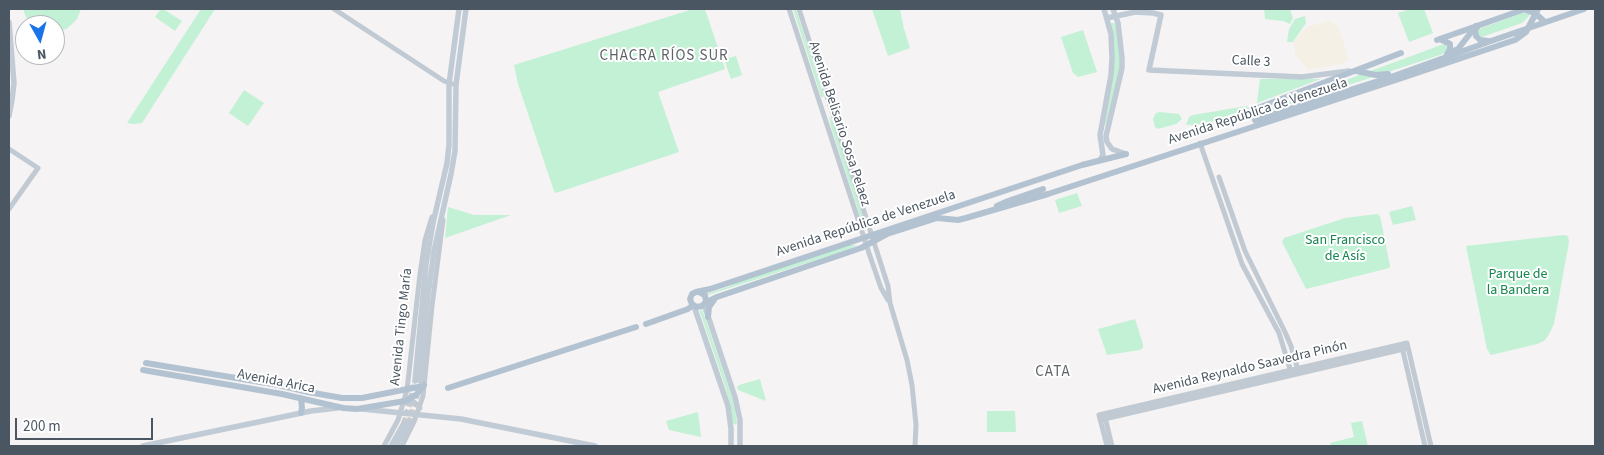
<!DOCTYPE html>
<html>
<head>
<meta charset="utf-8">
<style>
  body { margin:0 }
  #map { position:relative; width:1604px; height:455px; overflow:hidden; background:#f5f3f3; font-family:"Source Sans 3",sans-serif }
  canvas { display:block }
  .frame { position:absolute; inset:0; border:10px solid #4a5661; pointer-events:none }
  .north { position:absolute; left:15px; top:15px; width:50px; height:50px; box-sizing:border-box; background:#fff; border:1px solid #b7bbc0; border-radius:50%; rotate:173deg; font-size:14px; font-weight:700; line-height:20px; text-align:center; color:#4a5661 }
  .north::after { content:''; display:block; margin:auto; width:18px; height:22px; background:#1a73e8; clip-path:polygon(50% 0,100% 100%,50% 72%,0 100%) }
  .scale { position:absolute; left:15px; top:418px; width:138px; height:22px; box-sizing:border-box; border:2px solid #4a5661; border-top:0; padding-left:6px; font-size:15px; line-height:18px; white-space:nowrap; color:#4a5661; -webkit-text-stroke:4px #fff; paint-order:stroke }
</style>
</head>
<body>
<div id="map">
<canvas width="1604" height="455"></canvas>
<div class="frame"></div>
<div class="north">N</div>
<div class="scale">200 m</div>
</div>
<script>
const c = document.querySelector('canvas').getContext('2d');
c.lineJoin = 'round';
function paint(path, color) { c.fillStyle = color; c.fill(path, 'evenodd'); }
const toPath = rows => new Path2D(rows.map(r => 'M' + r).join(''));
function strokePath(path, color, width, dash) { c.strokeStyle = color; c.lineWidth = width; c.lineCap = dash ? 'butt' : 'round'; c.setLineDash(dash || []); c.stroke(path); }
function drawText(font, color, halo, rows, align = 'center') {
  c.font = font + ' "Source Sans 3",sans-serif'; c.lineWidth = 4; c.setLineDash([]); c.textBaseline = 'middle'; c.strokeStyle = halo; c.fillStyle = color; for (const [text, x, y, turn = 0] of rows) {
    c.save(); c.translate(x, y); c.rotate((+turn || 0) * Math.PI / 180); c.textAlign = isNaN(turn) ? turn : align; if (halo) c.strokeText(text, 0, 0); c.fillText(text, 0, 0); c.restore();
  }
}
paint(toPath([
  [23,9,81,9,77,19,70,26,66,29,55,32,55,25,32,25,26,17],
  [161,9,163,9,182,21,175,31,155,17],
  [201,9,215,9,142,123,134,124,127,123],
  [693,9,705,9,725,69,658,92,679,152,556,193,554,191,518,84,514,65],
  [793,9,796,9,824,96,823,97,821,97],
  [872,9,900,9,904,29,910,48,888,56],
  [1264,9,1290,9,1293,18,1290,24,1283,21,1265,19],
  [1411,9,1424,9,1433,33,1409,42,1398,13],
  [1525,12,1529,13,1529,16,1522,23,1482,37,1477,34,1479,29],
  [1305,16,1306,23,1293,42,1287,42,1289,29,1295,19],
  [1111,23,1115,23,1117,25,1119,40,1120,69,1106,124,1104,125,1111,86],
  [1083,30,1097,72,1078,77,1073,73,1061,37],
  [1444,44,1446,45,1447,49,1443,54,1321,94,1257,115,1256,113],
  [736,56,742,75,731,79,724,59],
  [1260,79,1321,79,1257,103],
  [244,90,264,103,248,126,229,113],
  [1247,106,1249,108,1206,124,1186,125,1189,117,1193,115],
  [1160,112,1179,114,1182,119,1176,124,1158,129,1155,127,1153,119,1156,113],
  [829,116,834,124,867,228,864,229,831,127],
  [1077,193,1082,206,1059,213,1055,200],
  [1412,206,1416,220,1393,225,1389,212],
  [448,207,474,215,511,215,445,238],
  [1377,214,1380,216,1390,266,1389,268,1306,289,1282,242,1284,238,1345,218],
  [1563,235,1568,236,1569,242,1554,324,1548,336,1544,341,1537,344,1491,355,1487,349,1466,246],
  [849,245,857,245,850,249,708,295,709,293,730,286,747,278],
  [702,309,734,403,737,423,735,425,733,423,730,403,723,380,700,312,700,310],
  [1135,319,1143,344,1143,348,1140,350,1107,355,1098,329],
  [760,379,766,401,738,390,737,387,739,385],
  [987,411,1015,411,1016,432,987,432],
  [698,412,701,437,669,430,666,421],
  [1362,421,1368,446,1331,446,1330,443,1354,437,1351,423]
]), '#c3f1d5');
paint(toPath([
  [1329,21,1338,26,1349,60,1342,64,1308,70,1295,54,1294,41,1307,27]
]), '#f5f0e5');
strokePath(toPath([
  [404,423,409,406,415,381],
  [409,423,418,392]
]), '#caccce', 5.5, [5.5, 3]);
strokePath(toPath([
  [334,9,444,81,456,85],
  [789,9,870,256,881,288,888,300],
  [799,9,888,286,890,303,907,360,912,385,916,425,915,446],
  [1200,143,1242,264,1279,333,1291,372],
  [9,149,38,168,9,209],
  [1219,177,1245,251,1285,332,1291,346,1298,370],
  [1402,347,1425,446],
  [406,403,414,402,420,408],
  [1105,417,1112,446],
  [1100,420,1408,348],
  [384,446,398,420,407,390,420,274,425,240,432,217],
  [402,446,414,422,423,396,432,306,443,220],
  [1107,446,1099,415,1407,343,1431,446]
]), '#c1cad2', 5);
strokePath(toPath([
  [1113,9,1118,23,1122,58,1122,68,1106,136,1107,142,1112,149,1126,154],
  [1107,18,1135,12,1153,13,1161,15,1149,70,1302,77,1349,71],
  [9,22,14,83,12,100,9,116],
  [1100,160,1103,155,1100,135,1111,75,1112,58,1111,34,1104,9],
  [704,304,735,397,740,420,740,446],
  [694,306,728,406,731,429,731,446],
  [415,381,426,264,433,223,447,163,449,145,449,84,459,9],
  [420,381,428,295,434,251,451,174,455,151,456,85,466,9],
  [362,409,461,419,595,446],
  [143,446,311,411,337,408],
  [391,446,404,423],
  [396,446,409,423]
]), '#c1cbd6', 5.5);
strokePath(toPath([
  [1524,9,1536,14,1545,22],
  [1478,26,1475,30,1476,36,1480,40,1488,41],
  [1440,39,1450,44,1450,49,1447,54],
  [1437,40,1525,9],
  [1451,52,1458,49,1476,26],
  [1356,71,1376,75,1388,74],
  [1250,111,1401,53],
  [1255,120,1391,77,1491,41,1584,9],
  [997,206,1008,201,1043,189],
  [699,292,705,295,706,302,702,306,696,307,692,304,690,299,692,294,696,292,710,289,1082,165,1126,154],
  [705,303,717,297,861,248,887,234,937,218,958,220,966,218,1048,194,1402,78,1515,40,1526,32,1538,9],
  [708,317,709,307,714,300],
  [646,324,688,309,693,305],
  [146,363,278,385,308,392,342,398,362,398,423,386],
  [143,370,282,394,343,408,357,409,405,401,416,395,424,385],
  [448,388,636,327],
  [301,398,302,408,301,413]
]), '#b3c2d1', 6);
drawText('14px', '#4a5661', '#fff', [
  ["Calle 3",1251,62,3],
  ["Avenida República de Venezuela",1258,112,-18],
  ["Avenida Belisario Sosa Pelaez",839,124,72],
  ["Avenida República de Venezuela",866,224,-18],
  ["Avenida Tingo María",402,327,-84],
  ["Avenida Reynaldo Saavedra Pinón",1250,368,-13],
  ["Avenida Arica",276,382,11]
]);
drawText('14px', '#17864f', '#fff', [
  ["San Francisco",1345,241],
  ["de Asís",1345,257],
  ["Parque de",1518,275],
  ["la Bandera",1518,291]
]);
c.letterSpacing = '1px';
drawText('15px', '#5f6368', '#fff', [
  ["CHACRA RÍOS SUR",664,57],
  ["CATA",1053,373]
]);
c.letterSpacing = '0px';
</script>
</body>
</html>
